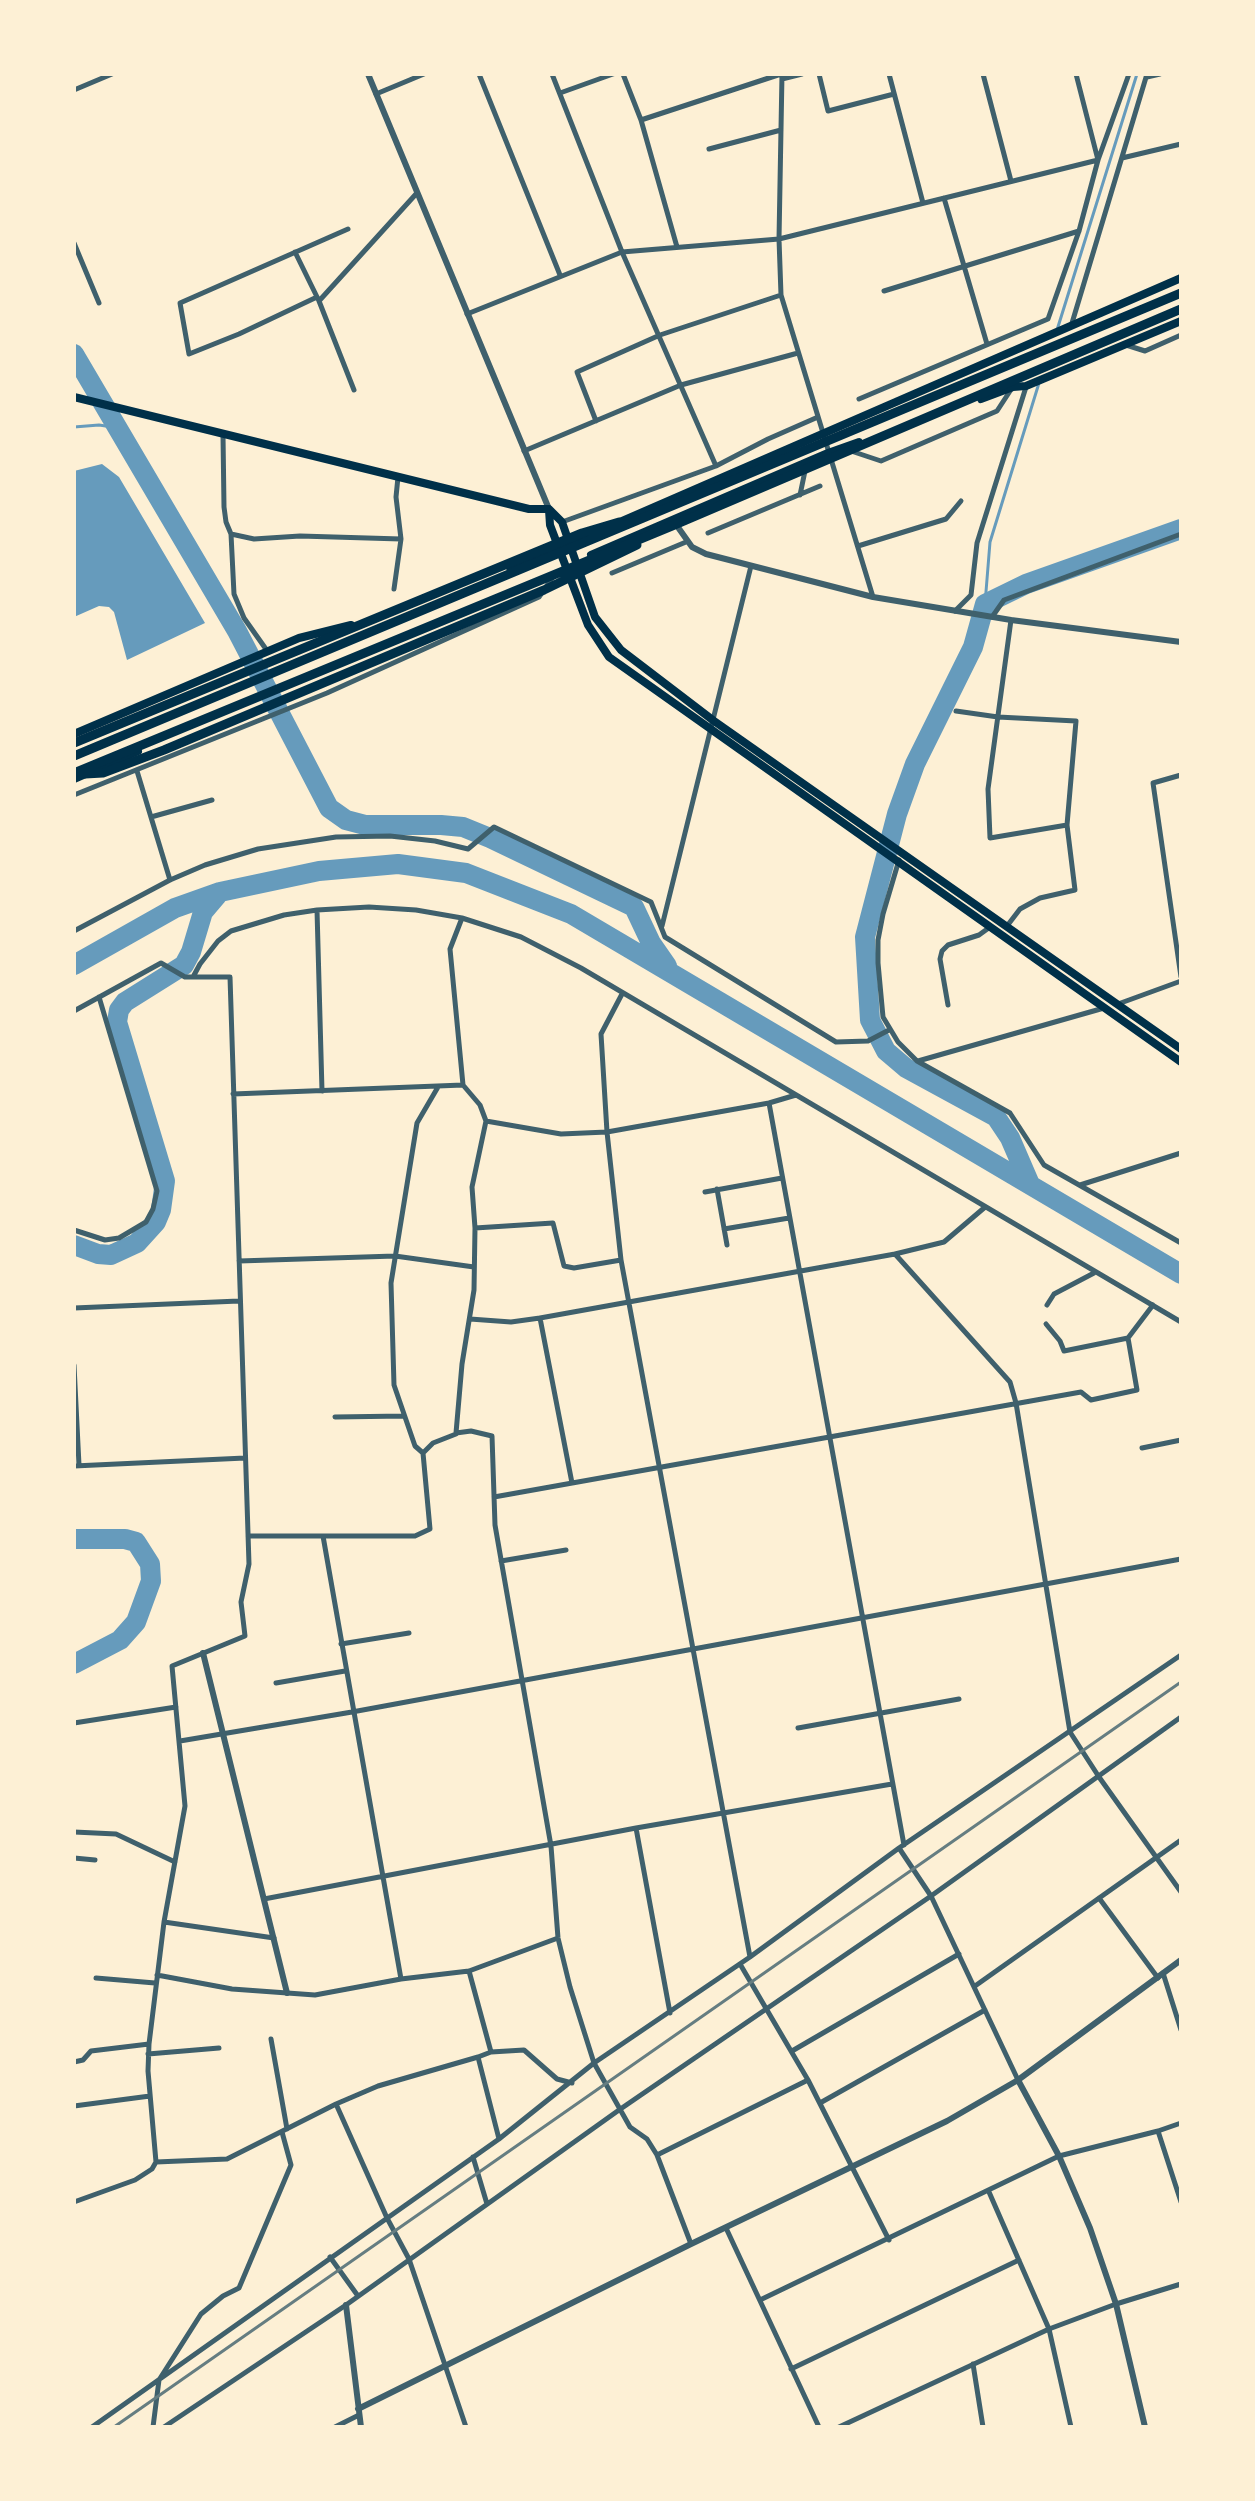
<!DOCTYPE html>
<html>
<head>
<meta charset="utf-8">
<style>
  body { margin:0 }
  #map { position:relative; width:1255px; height:2501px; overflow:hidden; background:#fdf0d5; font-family:Barlow,sans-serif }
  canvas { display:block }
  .frame { position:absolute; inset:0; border:76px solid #fdf0d5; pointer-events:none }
</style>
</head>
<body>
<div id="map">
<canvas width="1255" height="2501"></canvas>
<div class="frame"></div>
</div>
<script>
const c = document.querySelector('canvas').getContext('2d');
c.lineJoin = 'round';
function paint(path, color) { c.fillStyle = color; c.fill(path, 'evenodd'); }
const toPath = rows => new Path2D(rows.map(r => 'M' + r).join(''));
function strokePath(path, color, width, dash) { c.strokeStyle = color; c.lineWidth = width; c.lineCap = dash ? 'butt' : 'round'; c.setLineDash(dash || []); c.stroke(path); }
paint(toPath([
  [102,464,119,477,205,623,127,660,114,612,109,607,99,606,74,617,74,471]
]), '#669bbc');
strokePath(toPath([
  [1057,330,1137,74],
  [74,427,99,425,119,428],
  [985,604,990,542,1039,383]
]), '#669bbc', 3);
strokePath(toPath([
  [74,354,237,631,329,808,346,820,365,825,441,825,463,827,490,838,634,907,651,943,667,966],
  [74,965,175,908,220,892,319,871,398,864,466,873,571,914,1181,1274],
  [1029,1182,1010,1138,996,1117,906,1068,886,1051,870,1020,865,937,897,814,915,764,973,647,985,604,1026,584,1181,529],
  [74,1245,98,1254,111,1255,137,1243,156,1222,161,1210,165,1181,117,1022,119,1010,125,1002,184,965,191,952,203,912,220,892],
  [74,1539,125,1539,136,1542,150,1564,151,1581,136,1622,120,1640,74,1664]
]), '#669bbc', 20);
strokePath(toPath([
  [479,74,560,275],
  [552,74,622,252,716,466],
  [623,74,641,120,677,247],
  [782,74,779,239,781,295,873,597],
  [819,74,828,111,894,94],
  [889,74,923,203],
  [983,74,1011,181],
  [1147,77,1160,74],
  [782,79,802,74],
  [74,90,112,74],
  [560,93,613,74],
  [376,94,424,74],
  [641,120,781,74],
  [709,149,781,130],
  [1122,158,1181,144],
  [944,198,987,344],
  [74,243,99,303],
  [295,252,319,301,354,390],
  [884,291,1079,231],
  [317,297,239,334,189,354,180,303,348,229],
  [319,301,416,194],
  [467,314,622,252,779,239,1098,160,1076,74],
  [1072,323,1147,74],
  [1126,345,1145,351,1181,335],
  [859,399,1048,319,1079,231,1098,160,1129,74],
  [596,421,577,372,660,335,781,295],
  [223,435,224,507,226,522,231,534,234,594,244,618,268,652],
  [524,451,681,385,798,353],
  [851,451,881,461,997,411,1012,388],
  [800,495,805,471],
  [562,522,716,466,768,439,818,417],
  [708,533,820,486],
  [231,534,254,539,300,536,401,539],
  [858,546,946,519,961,501],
  [612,573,686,542],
  [394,589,401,539,396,497,398,477],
  [955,611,971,595,977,543,1026,387],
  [992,617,1004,600,1181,534],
  [1011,620,988,789,990,838,1067,825],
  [956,711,998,717,1076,721,1067,825,1075,890,1040,898,1020,909,1007,926],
  [137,771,170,880],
  [1181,775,1153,783,1181,977],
  [74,795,327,693,539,597,553,577],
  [151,817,212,800],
  [899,860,883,914,878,940,878,963,883,1017,898,1042,917,1061,1010,1113,1044,1165,1181,1243],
  [317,910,322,1091],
  [462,918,450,949,463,1085],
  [662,926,751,566],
  [74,931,170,880,205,865,258,849,336,837,390,836,435,841,468,849,494,827,651,902,665,937,836,1042,868,1041,889,1030],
  [193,977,200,964,218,941,231,931,284,915,317,910,369,907,416,910,462,918,521,937,581,968,1181,1322],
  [622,994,601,1034,607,1132,621,1260,750,1957],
  [1118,1004,1181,981],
  [948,1005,940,959,942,951,948,945,979,935,990,927],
  [74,1011,161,963,185,977,230,977,249,1564,241,1602,245,1636,172,1666,185,1806,164,1922,149,2044,148,2071,156,2162,152,2169,135,2180,74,2202],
  [918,1061,1104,1008],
  [233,1094,463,1085,480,1105,486,1121,472,1187,475,1228,474,1290,462,1364,456,1433,471,1431,492,1436,495,1525,551,1846,558,1938,570,1987,594,2063,630,2127,647,2139,657,2155,691,2244],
  [769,1103,904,1845],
  [486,1121,561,1134,607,1132,769,1103,796,1095],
  [1080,1185,1181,1153],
  [717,1189,727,1245],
  [705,1192,782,1178],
  [475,1228,553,1223,564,1266,574,1268,621,1260],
  [724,1229,789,1218],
  [74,1230,105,1240,119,1238,146,1222,153,1209,157,1191,99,997],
  [895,1254,944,1242,984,1208],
  [239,1261,395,1256,474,1267],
  [1047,1305,1054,1294,1094,1273],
  [74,1308,239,1301],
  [540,1318,572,1483],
  [470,1319,511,1322,540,1318,895,1254,1010,1382,1016,1403,1070,1732,1099,1777,1181,1892],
  [1046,1324,1060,1341,1064,1351,1128,1338],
  [74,1365,79,1465],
  [335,1417,404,1416],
  [1142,1448,1181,1440],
  [423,1453,433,1443,456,1434],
  [74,1466,245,1458],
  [494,1497,1081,1392,1091,1400,1137,1390,1128,1338,1153,1305],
  [248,1536,415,1536,430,1529,423,1453,415,1446,394,1385,391,1283,417,1123,438,1087],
  [323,1536,401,1979],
  [501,1561,566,1550],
  [341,1644,409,1633],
  [276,1683,345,1671],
  [74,1723,176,1707],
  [798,1728,959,1699],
  [180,1741,352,1712,1181,1559],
  [636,1828,670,2013],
  [74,1832,116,1834,175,1862],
  [899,1848,931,1896,1018,2080],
  [74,1858,95,1860],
  [1099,1898,1158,1978],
  [264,1899,636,1828,892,1784],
  [164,1922,274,1938],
  [740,1964,808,2080,889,2240],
  [469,1971,491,2052],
  [1163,1973,1181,2030],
  [157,1975,232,1989,315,1995,401,1979,469,1971,558,1938],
  [96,1978,155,1983],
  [975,1986,1181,1840],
  [271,2039,287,2129],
  [792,2051,959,1954],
  [148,2054,219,2048],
  [478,2057,491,2052,524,2050,557,2079,572,2083],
  [74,2062,83,2060,91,2051,149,2044],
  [820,2103,985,2010],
  [336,2104,387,2218,409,2259,466,2427],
  [74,2106,150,2096],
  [1158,2131,1181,2202],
  [657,2155,808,2080],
  [473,2157,487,2204],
  [156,2162,227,2159,336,2104,378,2086,478,2057,499,2139],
  [989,2192,1049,2329,1071,2427],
  [726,2228,819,2427],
  [330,2257,358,2296],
  [760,2300,1059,2156,1158,2131,1181,2123],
  [973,2364,983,2427],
  [791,2369,1019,2260],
  [92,2427,499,2139,594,2063,750,1957,899,1848,1181,1655],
  [153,2427,159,2380,201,2314,223,2296,239,2288,291,2165,282,2132],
  [164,2427,346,2305,619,2110,931,1896,1181,1717],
  [335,2427,359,2415],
  [839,2427,1049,2329,1116,2304,1181,2284]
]), '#3f606c', 5);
strokePath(toPath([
  [368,74,549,509],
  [675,523,692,547,706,554,873,597,1011,620,1181,642],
  [203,1653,287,1993],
  [1018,2080,1059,2156,1090,2228,1116,2304,1145,2427],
  [346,2305,361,2427],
  [358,2409,691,2244,947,2121,1018,2080,1181,1960]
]), '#3f606c', 6);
strokePath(toPath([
  [74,397,529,509,549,509,562,522,595,617,621,650,714,721,1181,1049],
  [549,510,550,525,588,625,609,657,1181,1062]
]), '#003049', 8);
strokePath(toPath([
  [981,399,1013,387,1026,386,1181,321],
  [613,525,1181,278],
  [591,555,828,453,859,442],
  [510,568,593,533],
  [74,734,299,638,351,625],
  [74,779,138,751]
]), '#003049', 8);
strokePath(toPath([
  [74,743,582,533,619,522],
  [74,756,1181,293],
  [74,773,672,526,1181,309],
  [85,774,103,773,164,750,544,590,637,545]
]), '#003049', 9);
strokePath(toPath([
  [114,2427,1181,1682]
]), '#657d81', 3);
</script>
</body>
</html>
